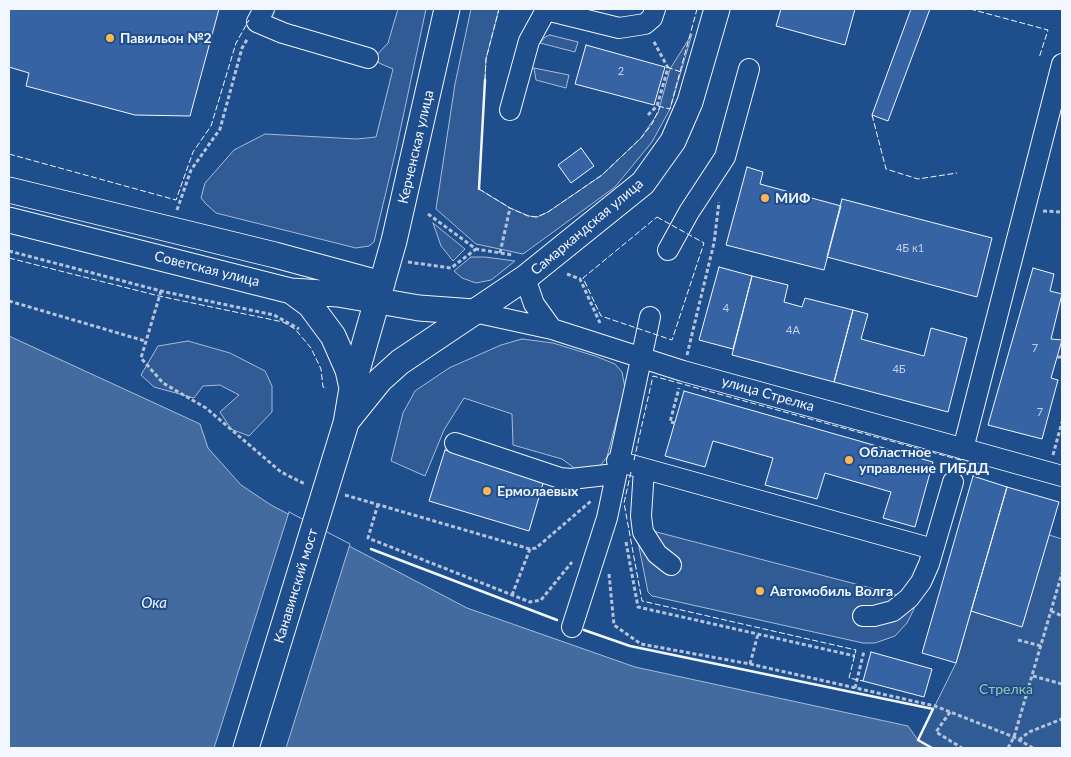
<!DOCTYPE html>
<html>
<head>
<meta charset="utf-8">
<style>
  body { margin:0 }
  #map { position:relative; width:1071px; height:757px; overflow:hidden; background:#1f4e8c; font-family:Lato,sans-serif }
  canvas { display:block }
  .frame { position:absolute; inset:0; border:10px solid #f2f6ff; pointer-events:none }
</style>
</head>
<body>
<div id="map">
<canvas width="1071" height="757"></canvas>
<div class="frame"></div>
</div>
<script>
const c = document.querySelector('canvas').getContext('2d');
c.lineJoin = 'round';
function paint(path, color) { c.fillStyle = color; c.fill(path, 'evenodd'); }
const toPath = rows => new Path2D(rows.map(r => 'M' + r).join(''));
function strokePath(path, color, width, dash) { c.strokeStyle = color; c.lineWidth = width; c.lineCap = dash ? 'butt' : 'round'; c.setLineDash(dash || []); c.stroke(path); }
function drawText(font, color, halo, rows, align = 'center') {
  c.font = font + ' Lato,sans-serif'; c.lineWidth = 4; c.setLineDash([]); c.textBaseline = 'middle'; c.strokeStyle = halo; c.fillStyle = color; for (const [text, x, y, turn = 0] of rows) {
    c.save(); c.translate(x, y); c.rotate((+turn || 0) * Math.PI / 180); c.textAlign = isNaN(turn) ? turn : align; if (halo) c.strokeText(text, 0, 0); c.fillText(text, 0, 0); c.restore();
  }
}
const green = toPath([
  [398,9,426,9,396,150,374,242,369,246,356,248,216,213,206,204,201,198,205,183,234,150,265,134,357,139,376,137,393,69,379,63,375,57,388,43,398,9],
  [471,9,499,9,486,59,479,189,510,208,529,216,537,217,548,212,602,175,641,138,658,113,670,69,692,34,670,109,652,142,615,187,523,254,476,244,436,209,455,84,471,9],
  [550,35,578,42,575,52,540,43,545,37,550,35],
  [534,68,569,75,566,88,536,80,534,68],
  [433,223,465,249,453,261,441,246,433,223],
  [471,257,485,257,515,261,491,280,476,283,462,278,454,271,471,257],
  [522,339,553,343,595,356,615,364,622,372,625,388,607,457,597,470,577,470,562,459,513,445,512,414,464,398,444,430,425,476,391,461,403,413,415,391,449,368,501,345,522,339],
  [188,341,230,353,265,371,272,386,272,412,249,436,231,429,220,412,239,395,220,385,203,386,194,398,154,387,141,375,158,346,188,341],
  [649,530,909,598,914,603,914,609,907,623,895,636,875,643,863,643,652,596,648,592,638,542,649,530],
  [1049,535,1062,539,1062,748,932,748,918,740,956,663,971,611,1022,626,1049,535]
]);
paint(green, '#305b95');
strokePath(green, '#a8bbd7', 1);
const water = toPath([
  [9,336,200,424,208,448,241,485,271,505,467,608,635,667,908,726,918,740,932,748,9,748,9,336]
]);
paint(water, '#446ba0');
strokePath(water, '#a8bbd7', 1);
const pier = toPath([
  [289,512,350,544,286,748,214,748,289,512]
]);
paint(pier, '#1f4e8c');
strokePath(pier, '#a8bbd7', 1);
const building = toPath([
  [9,9,219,9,190,116,135,115,26,86,29,73,9,67,9,9],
  [781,9,855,9,845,45,776,26,781,9],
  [911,9,930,9,888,121,872,115,911,9],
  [586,45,665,67,654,105,575,84,586,45],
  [581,148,594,166,571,183,558,165,581,148],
  [747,167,763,172,760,184,841,206,824,270,726,245,747,167],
  [842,199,992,238,977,297,827,257,842,199],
  [719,267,752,276,733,349,699,340,719,267],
  [1033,268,1054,274,1050,291,1062,294,1051,339,1062,340,1051,378,1058,380,1042,439,988,425,1033,268],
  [752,276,788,285,784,302,802,307,805,298,853,310,834,382,732,355,752,276],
  [853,310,868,314,861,339,924,356,931,328,967,338,948,412,834,382,853,310],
  [684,391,933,462,915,527,883,518,891,492,825,473,817,499,765,485,773,458,713,441,705,467,665,456,684,391],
  [445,450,544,480,529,531,429,501,445,450],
  [973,476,1007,487,956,663,922,653,973,476],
  [1007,487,1059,502,1022,627,971,611,1007,487],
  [871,652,932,669,924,697,863,681,871,652]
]);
paint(building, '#3563a3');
strokePath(building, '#f2f6ff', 1);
const minor = toPath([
  [264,9,257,22,283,33,368,58],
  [510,110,529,41,546,10,619,28,645,24,652,18,655,9],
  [668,250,689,212,725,157,749,69],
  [525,278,534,304,552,329],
  [474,312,552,329,683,371,1062,476],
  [455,443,560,478,571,479,615,474],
  [963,449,1062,64],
  [617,461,933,549],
  [644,469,641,516,643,532,657,554,671,565],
  [863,616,874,616,893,611,909,598,921,582,929,564,953,482],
  [572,627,607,518,650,317]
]);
const major = toPath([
  [9,190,275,255,382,284],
  [9,220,291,291,310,305,333,336,348,370,352,388],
  [291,291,338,294,419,308,474,312],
  [347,421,380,380,400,362,525,278,643,183,673,141,690,102,717,9],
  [246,748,346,423,352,388,394,241,447,9]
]);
strokePath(minor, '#f2f6ff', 22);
strokePath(major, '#f2f6ff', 27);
strokePath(toPath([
  [648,115,657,106,668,68,653,40],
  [177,210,191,170,220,129,242,48,248,38],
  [1043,211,1062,212],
  [428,214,476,249,513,255],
  [9,251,161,291,274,315,299,329],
  [500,253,510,208],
  [408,262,451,268,476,249],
  [567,274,580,279,600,323],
  [161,291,141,358,163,383,206,408,281,472,305,484],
  [9,301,145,341],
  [687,355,714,243,719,202],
  [1057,357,1062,357],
  [675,423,670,422,679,388],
  [1053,455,1062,422],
  [345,495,530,549,536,548,591,501],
  [378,504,368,538,530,602,541,600,572,562],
  [626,542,638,607,855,656],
  [609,574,614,625,641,644,750,664,935,706,1014,737,1033,748],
  [512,595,530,549],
  [1051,611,1062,616],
  [1018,640,1041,646],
  [750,664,758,634],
  [1033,676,1062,684],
  [855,688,864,651],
  [950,712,936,732,962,748],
  [1019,740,1029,732,1062,719],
  [1008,748,1014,737,1062,573]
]), '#b3c4dc', 3, [4, 2.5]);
strokePath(minor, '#1f4e8c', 20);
strokePath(major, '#1f4e8c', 25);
strokePath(toPath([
  [970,9,1048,30,1039,58],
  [667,67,681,72],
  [485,80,486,59,499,9],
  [658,106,670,109,697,9],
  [872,115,886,169,918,179,957,173],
  [9,154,176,200,193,152,211,126,236,43,249,20],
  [479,189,510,208,528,216,537,217,548,212,602,175,641,138,652,124,660,107],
  [657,217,704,243,672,340,601,316,583,278,657,217],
  [9,258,159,296,283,322,295,329,311,348,321,369,323,387,327,388],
  [634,460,653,376,975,464,973,476],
  [631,472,624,503,642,601,856,650,849,678,863,681]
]), '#f2f6ff', 1, [6, 2.5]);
strokePath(toPath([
  [479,189,485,80],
  [371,549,557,620],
  [584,630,630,646,933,709,918,740,932,748]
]), '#f2f6ff', 2.5);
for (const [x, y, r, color] of [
  [110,38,5,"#ffb74d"],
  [765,198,5,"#ffb74d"],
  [849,460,5,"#ffb74d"],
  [487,491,5,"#ffb74d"],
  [760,591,5,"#ffb74d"]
]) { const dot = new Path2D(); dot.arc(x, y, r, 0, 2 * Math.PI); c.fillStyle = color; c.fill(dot); strokePath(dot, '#1f4e8c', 2); }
drawText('11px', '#c3d1e8', null, [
  ["2",621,71],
  ["4Б к1",910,248],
  ["4",726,308],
  ["4А",793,330],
  ["7",1035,348],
  ["4Б",899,369],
  ["7",1040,412]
]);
drawText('bold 14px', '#f2f6ff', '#1f4e8c', [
  ["Павильон №2",120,38],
  ["МИФ",775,198],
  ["Областное",859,452],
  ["управление ГИБДД",859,468],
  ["Ермолаевых",497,491],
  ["Автомобиль Волга",770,591]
], 'left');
drawText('14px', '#f2f6ff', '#1f4e8c', [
  ["Керченская улица",416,147,-77],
  ["Самаркандская улица",587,227,-40],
  ["Советская улица",207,269,14],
  ["улица Стрелка",768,394,16],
  ["Канавинский мост",296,586,-73]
]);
drawText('14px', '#97c8a6', '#1f4e8c', [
  ["Стрелка",1006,689]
]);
drawText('italic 15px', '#f2f6ff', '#1f4e8c', [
  ["Ока",154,603]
]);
</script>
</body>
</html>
